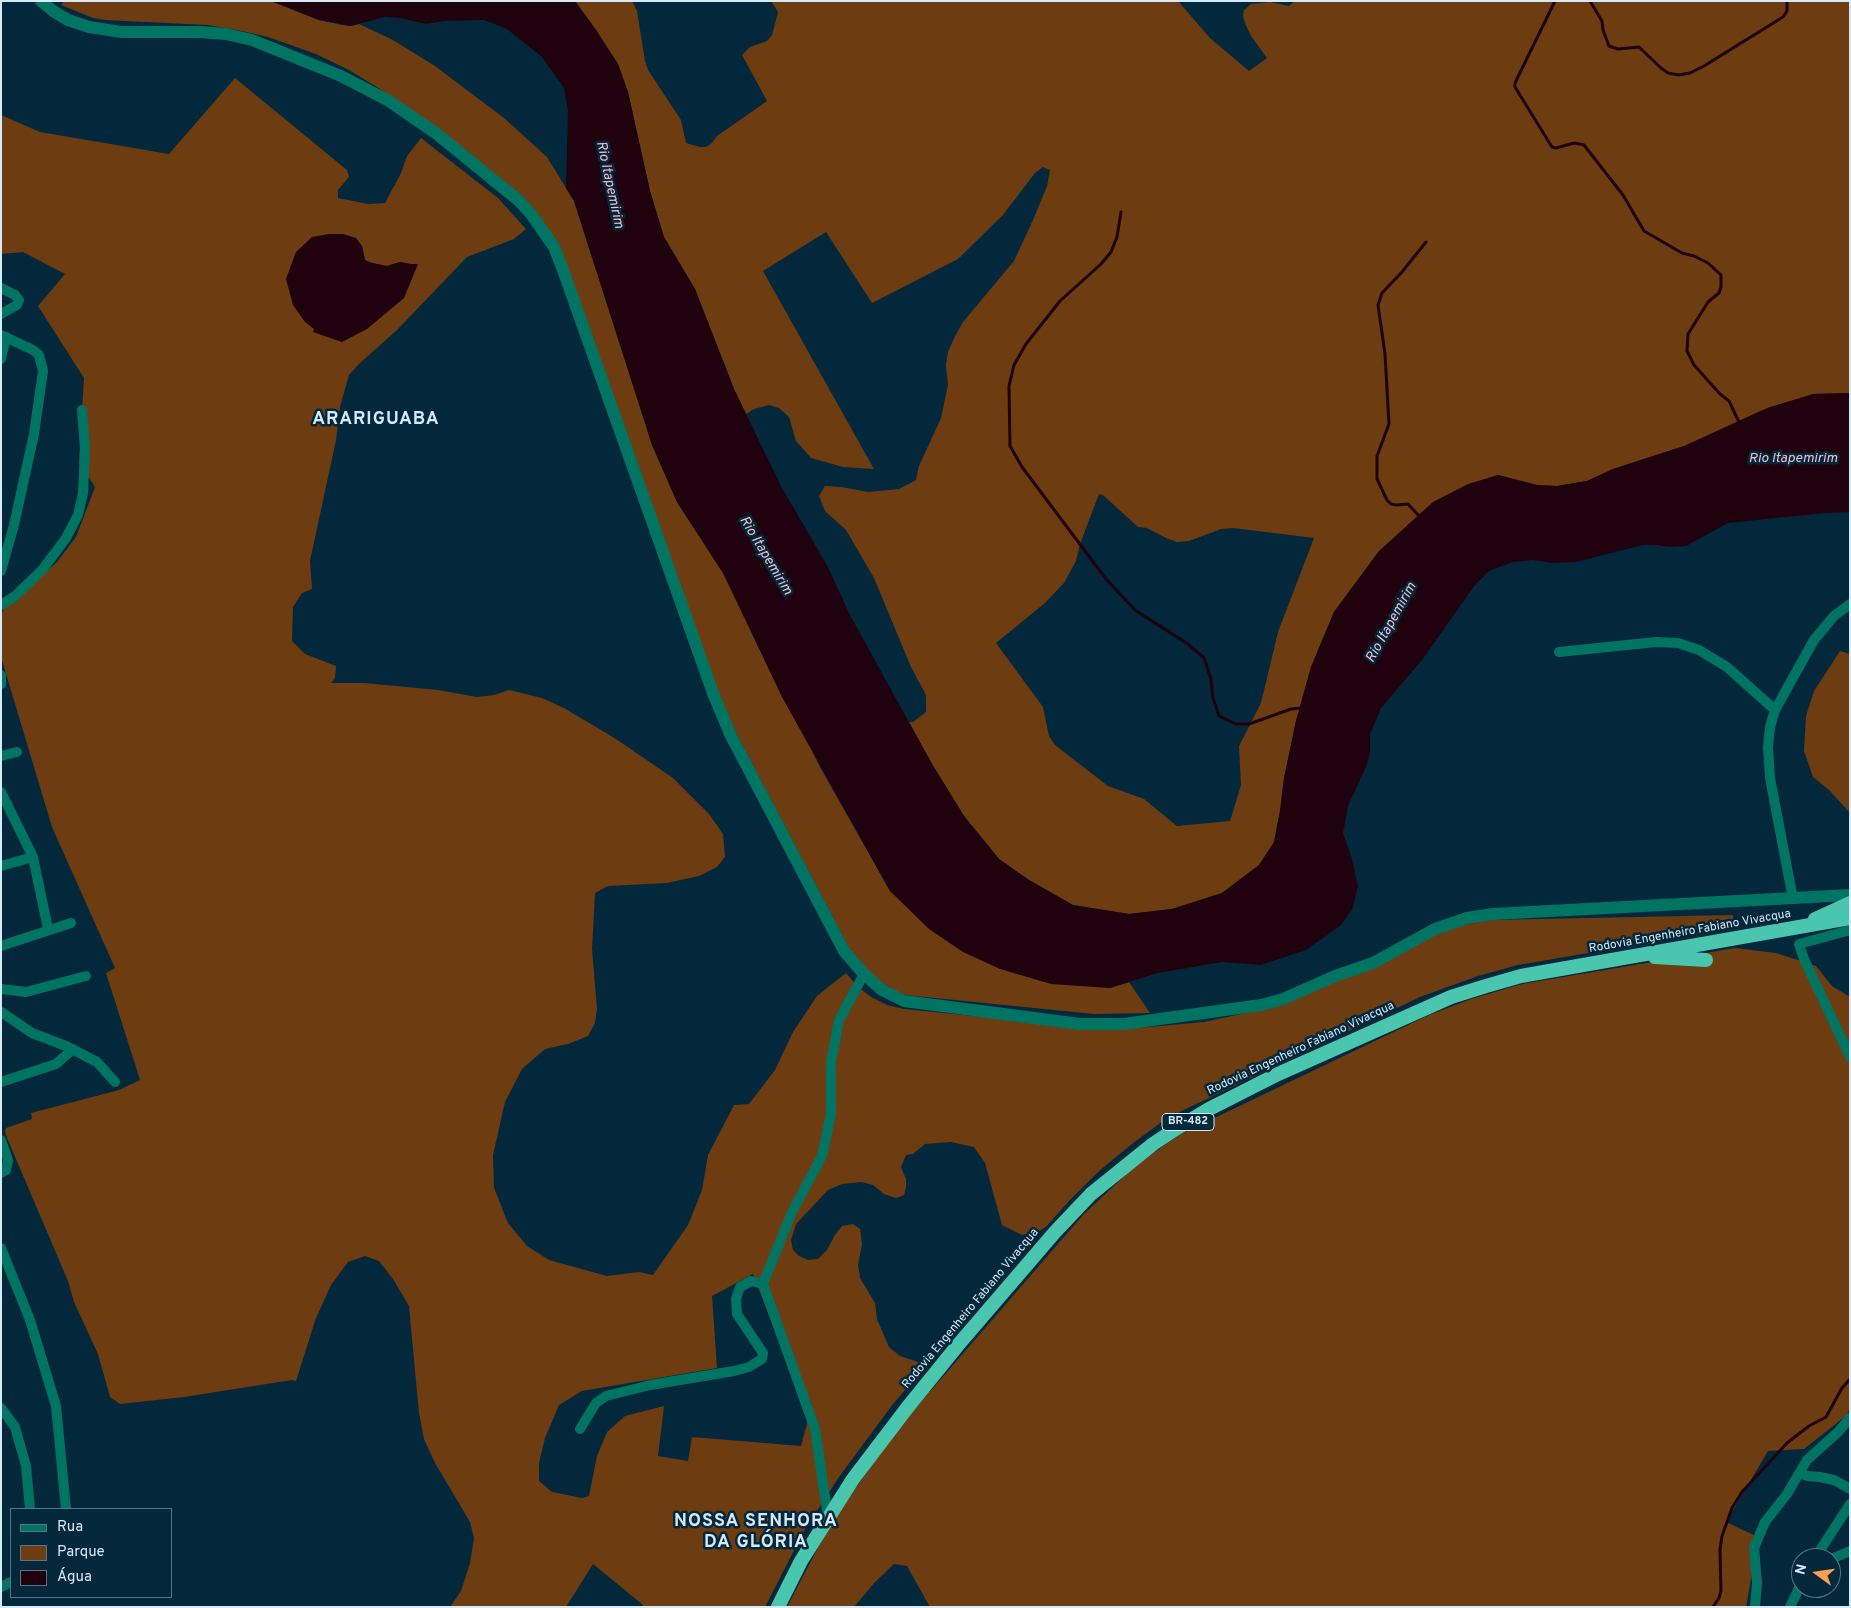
<!DOCTYPE html>
<html>
<head>
<meta charset="utf-8">
<style>
  body { margin:0 }
  #map { position:relative; width:1851px; height:1608px; overflow:hidden; background:#03283c; font-family:Overpass,sans-serif }
  canvas { display:block }
  .frame { position:absolute; inset:0; border:2px solid #d5e9f6; pointer-events:none }
  .legend { position:absolute; left:10px; top:1508px; width:162px; height:90px; box-sizing:border-box; background:#03283c; border:1px solid #577586; margin:0; padding:6px 9px; list-style:none; font-size:15px; color:#d5e9f6 }
  .legend li { display:flex; align-items:center; gap:10px; height:25px }
  .legend b { width:25px; border:1px solid #577586 }
  .north { position:absolute; left:1791px; top:1548px; width:50px; height:50px; box-sizing:border-box; background:#03283c; border:1px solid #577586; border-radius:50%; rotate:284deg; font-size:14px; font-weight:700; line-height:20px; text-align:center; color:#d5e9f6 }
  .north::after { content:''; display:block; margin:auto; width:18px; height:22px; background:#fb9e52; clip-path:polygon(50% 0,100% 100%,50% 72%,0 100%) }
</style>
</head>
<body>
<div id="map">
<canvas width="1851" height="1608"></canvas>
<div class="frame"></div>
<ul class="legend">
<li><b style="height:6px;background:#007463"></b>Rua</li>
<li><b style="height:14px;background:#6d3c10"></b>Parque</li>
<li><b style="height:14px;background:#20020f"></b>Água</li>
</ul>
<div class="north">N</div>
</div>
<script>
const c = document.querySelector('canvas').getContext('2d');
c.lineJoin = 'round';
function paint(path, color) { c.fillStyle = color; c.fill(path, 'evenodd'); }
const toPath = rows => new Path2D(rows.map(r => 'M' + r).join(''));
function strokePath(path, color, width, dash) { c.strokeStyle = color; c.lineWidth = width; c.lineCap = dash ? 'butt' : 'round'; c.setLineDash(dash || []); c.stroke(path); }
function drawText(font, color, halo, rows, align = 'center') {
  c.font = font + ' Overpass,sans-serif'; c.lineWidth = 5; c.setLineDash([]); c.textBaseline = 'middle'; c.strokeStyle = halo; c.fillStyle = color; for (const [text, x, y, turn = 0] of rows) {
    c.save(); c.translate(x, y); c.rotate((+turn || 0) * Math.PI / 180); c.textAlign = isNaN(turn) ? turn : align; if (halo) c.strokeText(text, 0, 0); c.fillText(text, 0, 0); c.restore();
  }
}
paint(toPath([
  [64,1,271,1,319,20,342,25,351,26,359,24,393,40,435,66,504,118,547,157,574,201,652,445,677,502,723,573,821,769,890,891,1110,988,1129,982,1150,1013,1094,1014,905,995,897,993,858,965,726,714,565,267,497,178,380,89,349,70,316,54,268,37,237,30,207,25,105,20,93,18,61,5],
  [575,1,632,1,637,11,645,61,648,70,681,120,686,143,700,147,706,147,712,143,717,136,767,101,742,55,750,47,767,41,772,35,778,12,771,1,1178,1,1210,38,1249,71,1267,58,1251,36,1245,23,1243,16,1244,10,1251,4,1270,2,1289,6,1295,1,1850,1,1850,393,1813,394,1684,446,1613,469,1587,481,1557,486,1537,485,1498,475,1379,551,1334,612,1311,667,1296,721,1284,778,1280,811,1274,842,1259,865,1222,893,1172,909,1129,914,1073,905,1029,880,999,859,964,816,932,764,909,722,913,722,926,712,926,695,911,667,874,578,846,530,825,511,819,496,825,486,841,487,868,492,899,489,916,480,919,466,941,418,948,385,946,365,948,352,955,336,963,322,1014,261,1033,220,1047,186,1050,170,1043,167,1035,173,1003,215,958,259,872,303,826,232,763,271,874,469,843,467,811,458,796,441,789,417,779,408,769,405,754,409,746,414,734,389,695,289,664,237,650,191,628,92,618,64,596,30],
  [1099,494,1103,495,1138,527,1147,528,1166,538,1177,542,1189,541,1221,529,1233,528,1314,538,1278,632,1261,703,1239,746,1241,785,1230,821,1177,826,1144,799,1108,786,1055,745,1049,736,1043,707,996,643,1045,603,1064,583,1076,561,1080,544],
  [235,78,347,170,349,177,338,190,338,198,368,204,385,203,401,173,407,156,421,138,498,198,526,229,514,239,467,257,397,330,359,364,349,375,340,407,336,440,310,561,312,589,302,593,293,607,292,641,305,654,336,666,335,678,331,683,364,683,438,690,477,697,494,695,509,690,542,698,564,708,616,739,673,778,709,814,723,834,725,857,717,867,699,876,667,883,608,886,595,893,592,949,597,1009,595,1023,588,1036,568,1044,545,1049,522,1069,505,1102,493,1155,494,1188,508,1223,527,1246,549,1260,607,1276,639,1272,653,1275,688,1225,702,1190,708,1155,734,1105,749,1104,775,1070,793,1032,817,996,846,973,857,986,871,997,887,1005,904,1009,1093,1028,1138,1028,1204,1022,1269,1008,1453,927,1490,920,1733,915,1735,928,1518,965,1478,976,1420,997,1167,1118,1132,1144,1099,1171,1068,1202,1046,1227,1039,1231,1022,1235,1002,1225,985,1163,974,1147,951,1142,925,1144,913,1154,906,1155,901,1167,906,1179,906,1188,904,1195,896,1198,884,1194,873,1185,861,1182,842,1184,828,1190,796,1224,791,1240,793,1250,799,1256,808,1260,818,1259,827,1250,835,1235,842,1226,853,1224,860,1229,862,1244,858,1265,860,1278,875,1303,877,1319,889,1347,900,1356,927,1365,893,1404,839,1477,804,1531,765,1607,643,1607,643,1605,593,1564,566,1607,450,1607,461,1591,470,1563,474,1538,470,1522,435,1463,424,1439,419,1413,409,1306,393,1279,379,1261,365,1256,348,1262,331,1285,316,1318,296,1381,292,1380,184,1397,120,1404,110,1397,98,1354,74,1302,68,1281,7,1138,5,1131,6,1128,32,1119,31,1113,119,1090,140,1080,106,973,115,968,52,827,1,657,1,615,4,608,57,562,76,537,95,487,79,463,84,378,38,306,65,274,23,252,1,254,1,115,40,132,169,154],
  [362,246,365,260,372,263,387,266,400,262,412,265,314,329],
  [753,1274,783,1352,812,1405,801,1446,692,1437,688,1461,658,1456,664,1406,625,1416,607,1432,597,1456,589,1496,582,1498,552,1492,539,1481,539,1463,545,1438,559,1405,582,1391,717,1368,712,1296],
  [1840,651,1850,654,1850,813,1829,790,1813,777,1804,751,1806,716,1814,691],
  [1735,948,1776,953,1816,966,1832,986,1850,997,1850,1407,1847,1415,1804,1449,1768,1451,1726,1522,1756,1536,1755,1556,1746,1607,930,1607,907,1566,894,1564,874,1583,854,1607,787,1607,822,1540,854,1490,908,1417,1083,1215,1133,1168,1177,1136,1429,1015,1471,999,1522,984]
]), '#6d3c10');
paint(toPath([
  [271,1,575,1,596,30,618,64,628,92,650,191,664,237,695,289,734,389,782,488,828,567,850,615,932,764,964,816,999,859,1029,880,1073,905,1129,914,1172,909,1222,893,1259,865,1274,842,1280,811,1284,778,1296,721,1311,667,1334,612,1379,551,1433,502,1468,484,1498,475,1537,485,1557,486,1587,481,1613,469,1684,446,1767,408,1813,394,1850,393,1850,512,1825,513,1728,523,1686,546,1669,547,1657,545,1643,545,1576,562,1551,563,1533,560,1513,562,1489,571,1475,585,1422,660,1381,708,1370,734,1370,753,1366,767,1348,806,1343,833,1351,856,1358,886,1352,910,1340,926,1306,950,1261,965,1222,962,1158,973,1110,988,1051,984,1000,969,963,952,929,929,890,891,782,697,723,573,677,502,652,445,574,201,566,188,568,111,564,88,542,57,507,29,484,20,444,21,426,24,400,18,384,17,351,26,319,20],
  [329,234,343,234,356,238,362,246,365,260,372,263,387,266,400,262,411,264,418,264,404,298,367,329,342,342,313,332,314,329,305,322,293,305,286,279,296,252,312,237]
]), '#20020f');
strokePath(toPath([
  [1555,1,1515,83,1515,87,1552,147,1556,148,1574,143,1584,145,1623,195,1644,231,1682,253,1694,256,1708,263,1721,275,1721,287,1719,293,1708,302,1688,334,1687,351,1694,365,1720,394,1729,401,1740,424],
  [1590,1,1602,21,1603,30,1609,46,1618,49,1639,47,1661,68,1668,73,1679,75,1690,73,1704,66,1783,17,1787,11,1787,1],
  [1121,212,1117,237,1111,252,1101,264,1060,301,1026,344,1014,365,1009,386,1010,446,1022,467,1106,579,1135,610,1188,644,1204,658,1211,679,1213,698,1219,716,1236,724,1249,724,1291,709,1301,708],
  [1420,517,1408,504,1396,505,1391,504,1387,500,1377,479,1377,456,1389,424,1385,354,1378,305,1382,293,1402,272,1426,242],
  [1713,1607,1719,1598,1721,1591,1720,1550,1722,1536,1732,1508,1742,1492,1787,1443,1809,1426,1826,1417,1842,1388,1850,1379]
]), '#20020f', 3);
strokePath(toPath([
  [1,288,15,295,19,300,17,305,1,314],
  [1,335,33,350,39,355,43,371,34,434,14,525,1,571],
  [1,359,6,337],
  [1,605,15,596,43,569,66,538,78,515,83,493,85,449,82,410],
  [1559,652,1656,642,1678,643,1699,650,1727,667,1775,710],
  [1,675,1,684],
  [1,756,17,752],
  [1,792,33,857,48,929],
  [1,866,33,857],
  [1793,899,1770,778,1768,747,1770,727,1775,710,1814,640,1834,616,1850,604],
  [1850,930,1799,944,1804,959,1850,1057],
  [1,946,71,923],
  [1,989,26,992,86,976],
  [1,1012,32,1033,66,1046,97,1062,115,1082],
  [1,1082,56,1064,73,1049],
  [1,1140,8,1160,6,1170,1,1173],
  [1,1248,30,1320,56,1406,66,1509],
  [763,1284,792,1212,822,1156,831,1114,831,1063,839,1020,864,974],
  [1,1408,15,1427,26,1466,30,1509],
  [580,1429,596,1403,606,1396,650,1385,734,1371,749,1367,762,1359,763,1353,737,1314,736,1299,740,1287,751,1281,763,1284,815,1429,828,1517],
  [1799,1473,1808,1476,1820,1477,1834,1480,1850,1489],
  [1815,1558,1850,1504],
  [1831,1559,1850,1551],
  [1,1587,11,1582],
  [1755,1607,1757,1583,1754,1548,1765,1522,1787,1494,1807,1460,1838,1432,1850,1418],
  [1790,1607,1801,1584]
]), '#007463', 10);
strokePath(toPath([
  [41,1,53,11,68,20,89,27,121,32,200,32,226,34,252,40,341,76,389,101,437,134,518,200,531,214,554,247,563,270,714,696,731,736,844,951,863,973,882,990,904,1001,1080,1024,1124,1024,1261,1005,1283,999,1335,976,1373,963,1435,929,1467,918,1493,914,1850,895]
]), '#007463', 12);
strokePath(toPath([
  [1815,919,1850,903],
  [1655,957,1706,960],
  [778,1607,801,1561,853,1479,907,1408,958,1345,1055,1232,1091,1194,1153,1144,1174,1130,1209,1109,1278,1074,1451,997,1486,986,1521,976,1850,918]
]), '#4bc6ae', 14);
for (const [x, y, w] of [
  [1188,1122,52]
]) { const box = new Path2D(); box.roundRect(x - w / 2, y - 8.5, w, 17, 4); c.fillStyle = '#03283c'; c.fill(box); strokePath(box, '#d5e9f6', 1); }
drawText('bold 11px', '#d5e9f6', null, [
  ["BR-482",1188,1122]
]);
drawText('12px', '#d5e9f6', '#03283c', [
  ["Rodovia Engenheiro Fabiano Vivacqua",1690,932,-10],
  ["Rodovia Engenheiro Fabiano Vivacqua",1301,1049,-25],
  ["Rodovia Engenheiro Fabiano Vivacqua",971,1309,-50]
]);
drawText('italic 14px', '#f7bdcf', '#03283c', [
  ["Rio Itapemirim",609,185,78],
  ["Rio Itapemirim",1793,459],
  ["Rio Itapemirim",765,556,59],
  ["Rio Itapemirim",1392,623,-61]
]);
c.letterSpacing = '1px';
drawText('bold 18px', '#d5e9f6', '#03283c', [
  ["ARARIGUABA",376,420],
  ["NOSSA SENHORA",756,1522],
  ["DA GLÓRIA",756,1543]
]);
c.letterSpacing = '0px';
</script>
</body>
</html>
